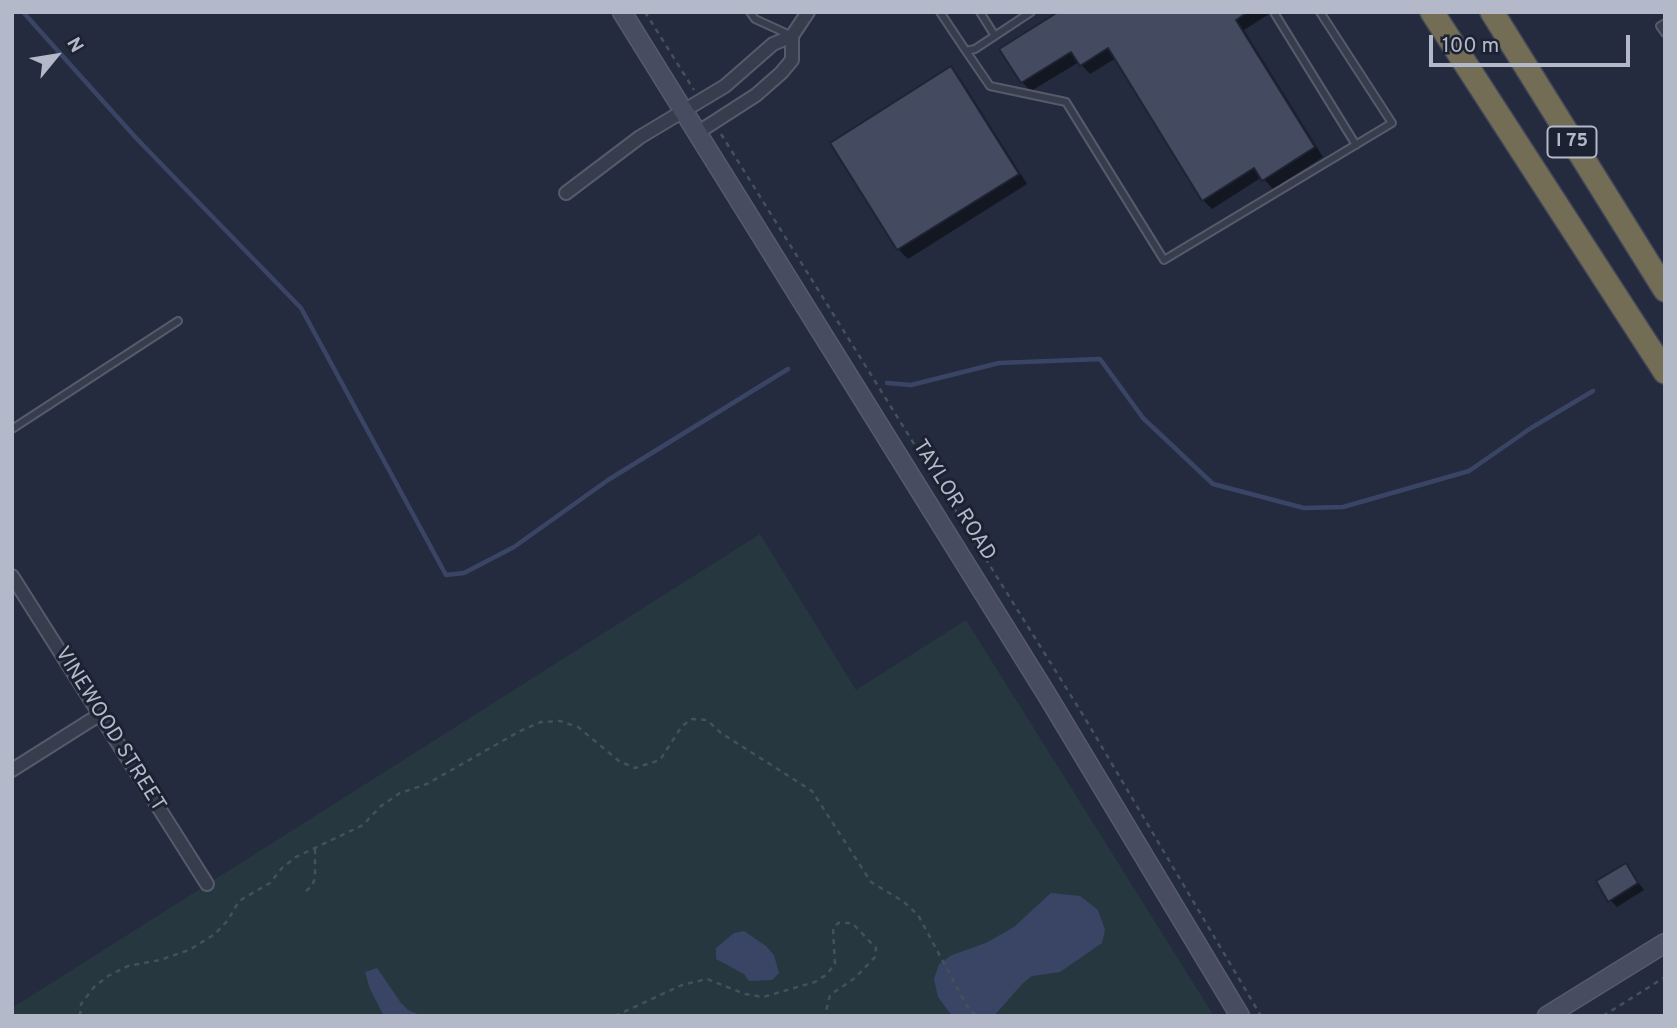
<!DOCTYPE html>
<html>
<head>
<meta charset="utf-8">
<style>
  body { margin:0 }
  #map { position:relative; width:1677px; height:1028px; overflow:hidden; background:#242b3e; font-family:Overpass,sans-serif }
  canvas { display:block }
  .frame { position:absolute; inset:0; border:14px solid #b4b9c9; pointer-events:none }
  .north { position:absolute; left:21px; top:21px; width:70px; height:70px; -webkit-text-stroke:5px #1d2233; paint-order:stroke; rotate:60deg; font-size:19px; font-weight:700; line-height:28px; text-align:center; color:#b4b9c9 }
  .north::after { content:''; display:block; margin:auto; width:24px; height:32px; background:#b4b9c9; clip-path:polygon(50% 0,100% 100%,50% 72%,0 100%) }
  .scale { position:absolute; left:1429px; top:35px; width:201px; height:32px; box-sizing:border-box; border:4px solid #b4b9c9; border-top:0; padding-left:9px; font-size:21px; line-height:24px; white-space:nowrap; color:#b4b9c9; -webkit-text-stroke:5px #1d2233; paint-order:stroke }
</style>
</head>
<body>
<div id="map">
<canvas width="1677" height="1028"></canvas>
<div class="frame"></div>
<div class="north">N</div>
<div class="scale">100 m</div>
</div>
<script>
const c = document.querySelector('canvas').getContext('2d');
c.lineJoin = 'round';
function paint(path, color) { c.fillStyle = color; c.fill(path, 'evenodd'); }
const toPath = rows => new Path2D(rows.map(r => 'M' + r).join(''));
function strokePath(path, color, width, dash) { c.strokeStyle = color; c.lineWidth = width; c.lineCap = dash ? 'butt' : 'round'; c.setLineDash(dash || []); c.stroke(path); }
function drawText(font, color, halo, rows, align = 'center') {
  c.font = font + ' Overpass,sans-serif'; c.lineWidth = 6; c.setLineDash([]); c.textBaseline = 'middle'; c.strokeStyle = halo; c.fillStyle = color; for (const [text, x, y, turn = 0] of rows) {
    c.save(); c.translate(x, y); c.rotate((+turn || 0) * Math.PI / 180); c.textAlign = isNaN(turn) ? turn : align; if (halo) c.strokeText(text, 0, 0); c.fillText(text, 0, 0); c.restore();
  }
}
paint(toPath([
  [760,534,856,690,966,620,1214,1016,12,1016,12,1008]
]), '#26373f');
paint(toPath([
  [1051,893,1080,896,1098,910,1105,930,1102,943,1060,972,1032,976,1022,984,994,1016,952,1016,938,997,934,979,939,964,952,955,986,943,1014,927],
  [744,931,766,946,774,955,779,973,772,980,749,981,744,974,716,959,716,948,734,933],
  [377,968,401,1003,408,1010,423,1016,384,1016,370,989,365,972]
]), '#3a4566');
paint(toPath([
  [1061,12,1272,12,1244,30,1323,157,1273,189,1262,177,1212,209,1203,200,1116,58,1090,74,1079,62,1031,91,1022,82],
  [951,68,960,78,1027,184,908,259,898,249,832,143],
  [1625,865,1644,890,1617,907,1610,900]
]), '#0007');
strokePath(toPath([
  [23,12,137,139,301,308,446,575,464,573,514,547,608,480,788,369],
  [887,383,911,385,999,363,1100,359,1143,418,1213,484,1304,508,1343,507,1469,471,1531,428,1593,391]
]), '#3a4566', 4.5);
const building = toPath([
  [1058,12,1248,12,1236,20,1315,147,1262,181,1254,168,1202,201,1108,48,1080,66,1071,52,1021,83,999,49,1058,12],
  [951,66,1019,174,897,250,830,143,951,66],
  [1626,863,1638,883,1608,902,1596,881,1626,863]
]);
paint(building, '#444a60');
strokePath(building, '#1f2435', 2);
const lane = toPath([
  [750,12,755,19,790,35],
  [940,12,966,51,975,49,1031,12],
  [980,12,995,36],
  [1277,12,1275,14,1356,145],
  [1665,23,1660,26,1665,33],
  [966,51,990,86,1066,102,1164,260,1392,123,1320,12],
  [12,429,178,321]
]);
const street = toPath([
  [697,133,756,95,781,73,792,60,792,36],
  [566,193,640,137,725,86,773,44,792,36,808,12],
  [12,576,207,884],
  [12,770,99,715]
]);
const secondary = toPath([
  [622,12,1047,695,1240,1016],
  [1547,1016,1665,943]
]);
const highway = toPath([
  [1432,12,1665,372],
  [1492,12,1665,290]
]);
strokePath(lane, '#565b6c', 10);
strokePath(street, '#565b6c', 16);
strokePath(secondary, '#565b6c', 21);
strokePath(highway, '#434859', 26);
strokePath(toPath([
  [645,12,694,90],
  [721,134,1083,715,1261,1016],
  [306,891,312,886,315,878,315,846],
  [80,1016,81,1004,94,987,108,976,128,966,160,960,189,950,215,934,228,920,239,901,270,883,282,868,296,857,363,825,381,806,400,793,427,784,520,731,541,722,560,721,578,727,619,761,635,768,660,760,682,726,692,719,707,720,721,733,812,791,871,882,904,902,918,915,967,1006,976,1016],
  [615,1016,682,985,707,979,745,994,763,997,815,982,826,975,835,964,833,929,838,923,852,923,876,948,875,957,855,978,830,995,825,1016],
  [1603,1016,1665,977]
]), '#415359', 2.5, [5, 5]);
strokePath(lane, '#383d4e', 6);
strokePath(street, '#383d4e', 12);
strokePath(secondary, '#474c61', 18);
strokePath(highway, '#746d56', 23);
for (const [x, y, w] of [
  [1572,142,49]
]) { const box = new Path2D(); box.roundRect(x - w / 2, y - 15.5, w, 31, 5); c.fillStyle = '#1d2233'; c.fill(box); strokePath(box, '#b4b9c9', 2); }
drawText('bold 19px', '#b4b9c9', null, [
  ["I 75",1572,142]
]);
drawText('21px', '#b4b9c9', '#1d2233', [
  ["TAYLOR ROAD",953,501,58],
  ["VINEWOOD STREET",109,730,58]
]);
</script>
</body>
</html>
